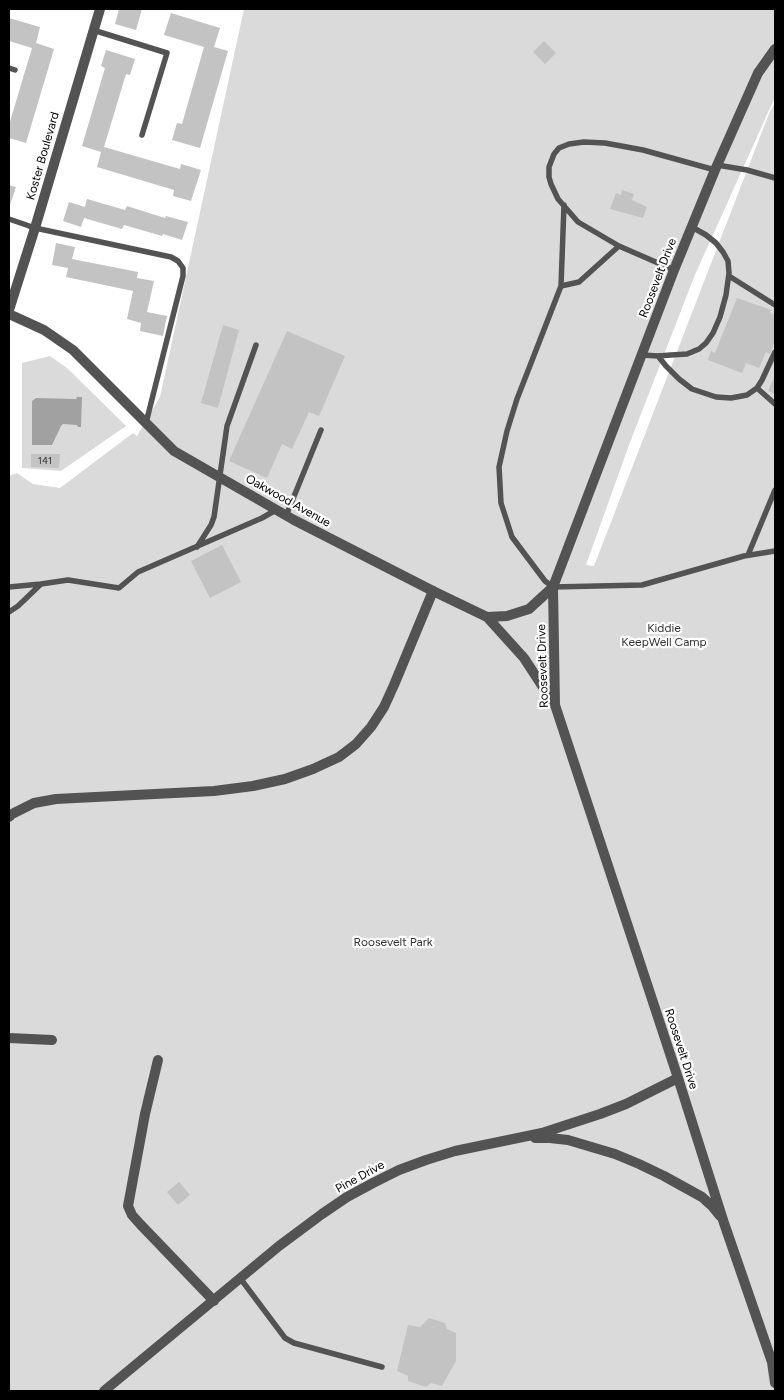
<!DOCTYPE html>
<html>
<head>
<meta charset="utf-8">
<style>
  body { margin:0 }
  #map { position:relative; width:784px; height:1400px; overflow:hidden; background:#fff; font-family:Figtree,sans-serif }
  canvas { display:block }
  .frame { position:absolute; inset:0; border:10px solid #000; pointer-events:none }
</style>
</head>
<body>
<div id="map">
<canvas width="784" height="1400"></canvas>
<div class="frame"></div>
</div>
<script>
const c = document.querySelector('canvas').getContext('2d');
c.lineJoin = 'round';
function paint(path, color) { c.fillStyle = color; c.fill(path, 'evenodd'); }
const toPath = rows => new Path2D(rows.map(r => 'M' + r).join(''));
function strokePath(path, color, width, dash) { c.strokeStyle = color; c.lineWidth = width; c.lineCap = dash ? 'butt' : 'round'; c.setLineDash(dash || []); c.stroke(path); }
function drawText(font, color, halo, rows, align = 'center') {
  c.font = font + ' Figtree,sans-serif'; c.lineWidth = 4.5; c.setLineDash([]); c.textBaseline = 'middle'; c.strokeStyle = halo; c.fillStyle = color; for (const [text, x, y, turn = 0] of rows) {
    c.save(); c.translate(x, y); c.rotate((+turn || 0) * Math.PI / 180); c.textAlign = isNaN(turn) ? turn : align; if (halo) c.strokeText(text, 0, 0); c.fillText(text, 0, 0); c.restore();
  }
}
paint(toPath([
  [244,9,775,9,775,97,694,277,629,445,586,565,594,566,770,111,775,103,775,1391,9,1391,9,476,17,473,33,484,60,488,133,433,137,436,160,397],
  [50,356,67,368,126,426,61,471,22,468,22,363]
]), '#dadada');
paint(toPath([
  [77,397,82,397,81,427,78,427,77,425,63,424,61,426,52,445,32,445,32,401,36,398,76,399]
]), '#a1a1a1');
paint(toPath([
  [119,9,142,9,136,30,115,24],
  [171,13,220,28,214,47,228,51,200,148,172,140,177,123,182,124,204,47,164,35],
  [9,18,40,27,36,43,54,49,26,143,9,138,9,125,32,48,9,41],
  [544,41,556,53,545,64,533,52],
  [106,50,135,59,130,75,126,74,104,147,180,169,181,164,201,170,191,201,173,196,174,190,97,167,101,152,82,146,105,68,101,66],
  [9,185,16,187,9,208],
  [622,190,634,194,632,200,647,207,643,218,610,209,616,193,621,195],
  [87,199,125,210,127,206,165,218,166,216,188,222,182,240,163,234,162,236,124,225,122,229,84,218,81,227,63,221,69,202,85,207],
  [56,243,75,247,72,259,138,272,137,278,154,281,147,312,167,316,163,336,140,331,141,323,127,319,133,291,66,277,68,268,52,265],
  [737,298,771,310,770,313,775,315,775,340,770,354,766,352,759,368,746,363,742,373,708,360,711,351,715,353],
  [223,325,239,330,218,408,201,403],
  [287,331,345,356,319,416,309,412,292,449,282,444,267,478,229,461],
  [775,375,775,394,768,391],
  [31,454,60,454,59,468,31,467],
  [222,545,241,582,210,598,191,561],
  [179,1182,190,1195,178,1205,167,1192],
  [429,1318,445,1323,447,1329,456,1333,456,1361,442,1386,431,1383,426,1387,408,1381,408,1376,397,1371,408,1325,420,1327]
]), '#c3c3c3');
strokePath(toPath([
  [93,30,167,53,142,135],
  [9,68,15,70],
  [717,165,747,170,775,178],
  [564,205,561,286,517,399,507,431,499,467,501,503,512,537,545,581,553,587,642,585,744,556,775,551],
  [9,219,35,228,171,257,178,261,183,268,183,276,146,423],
  [674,270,619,246,578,222,558,199,551,184,549,177,549,167,554,154,559,148,569,144,584,142,605,143,643,150,715,170],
  [729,276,775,305],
  [561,286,579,282,619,246],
  [642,355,658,356,671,355,687,354,699,349,706,343,713,333,720,317,726,295,729,273,728,261,723,252,716,243,706,235,692,227],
  [658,356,666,366,679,379,692,389,716,397,731,398,747,395,757,388,762,380,775,352],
  [757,388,775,404],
  [286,516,321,430],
  [197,547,211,525,214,517,227,426,256,345],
  [748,555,775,490],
  [9,587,41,584],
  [9,612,18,606,41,584,68,580,119,588,138,572,262,518,276,510],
  [240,1278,285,1338,294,1343,382,1367]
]), '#535353', 5.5);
strokePath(toPath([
  [9,310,35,228,100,9],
  [9,314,44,330,73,350,174,451,294,520,433,591]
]), '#535353', 10);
strokePath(toPath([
  [775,49,758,73,715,170,674,270,553,587,555,705,678,1078,724,1223,772,1362,775,1383],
  [487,617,507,616,529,609,553,587],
  [9,817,12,814,34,803,56,799,214,791,253,786,285,779,313,769,339,757,356,744,371,727,384,707,394,685,433,591,487,617,524,658,554,704],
  [9,1038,52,1040],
  [158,1060,145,1114,128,1206,132,1215,140,1224,214,1301],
  [535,1138,550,1138,568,1140,615,1154,639,1164,664,1176,702,1197,712,1206,720,1216],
  [104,1391,279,1246,322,1214,347,1197,373,1183,399,1170,426,1160,455,1151,542,1133,600,1114,626,1104,678,1078]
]), '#535353', 10);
drawText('10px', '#313131', null, [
  ["141",45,461]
]);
drawText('12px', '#000', '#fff', [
  ["Koster Boulevard",43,156,-74],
  ["Roosevelt Drive",658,278,-69],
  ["Oakwood Avenue",288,501,29],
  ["Roosevelt Drive",543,666,-92],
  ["Roosevelt Drive",681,1049,72],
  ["Pine Drive",360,1177,-29]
]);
drawText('12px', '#313131', '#fff', [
  ["Kiddie",664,628],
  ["KeepWell Camp",664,642],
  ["Roosevelt Park",393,942]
]);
</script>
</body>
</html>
